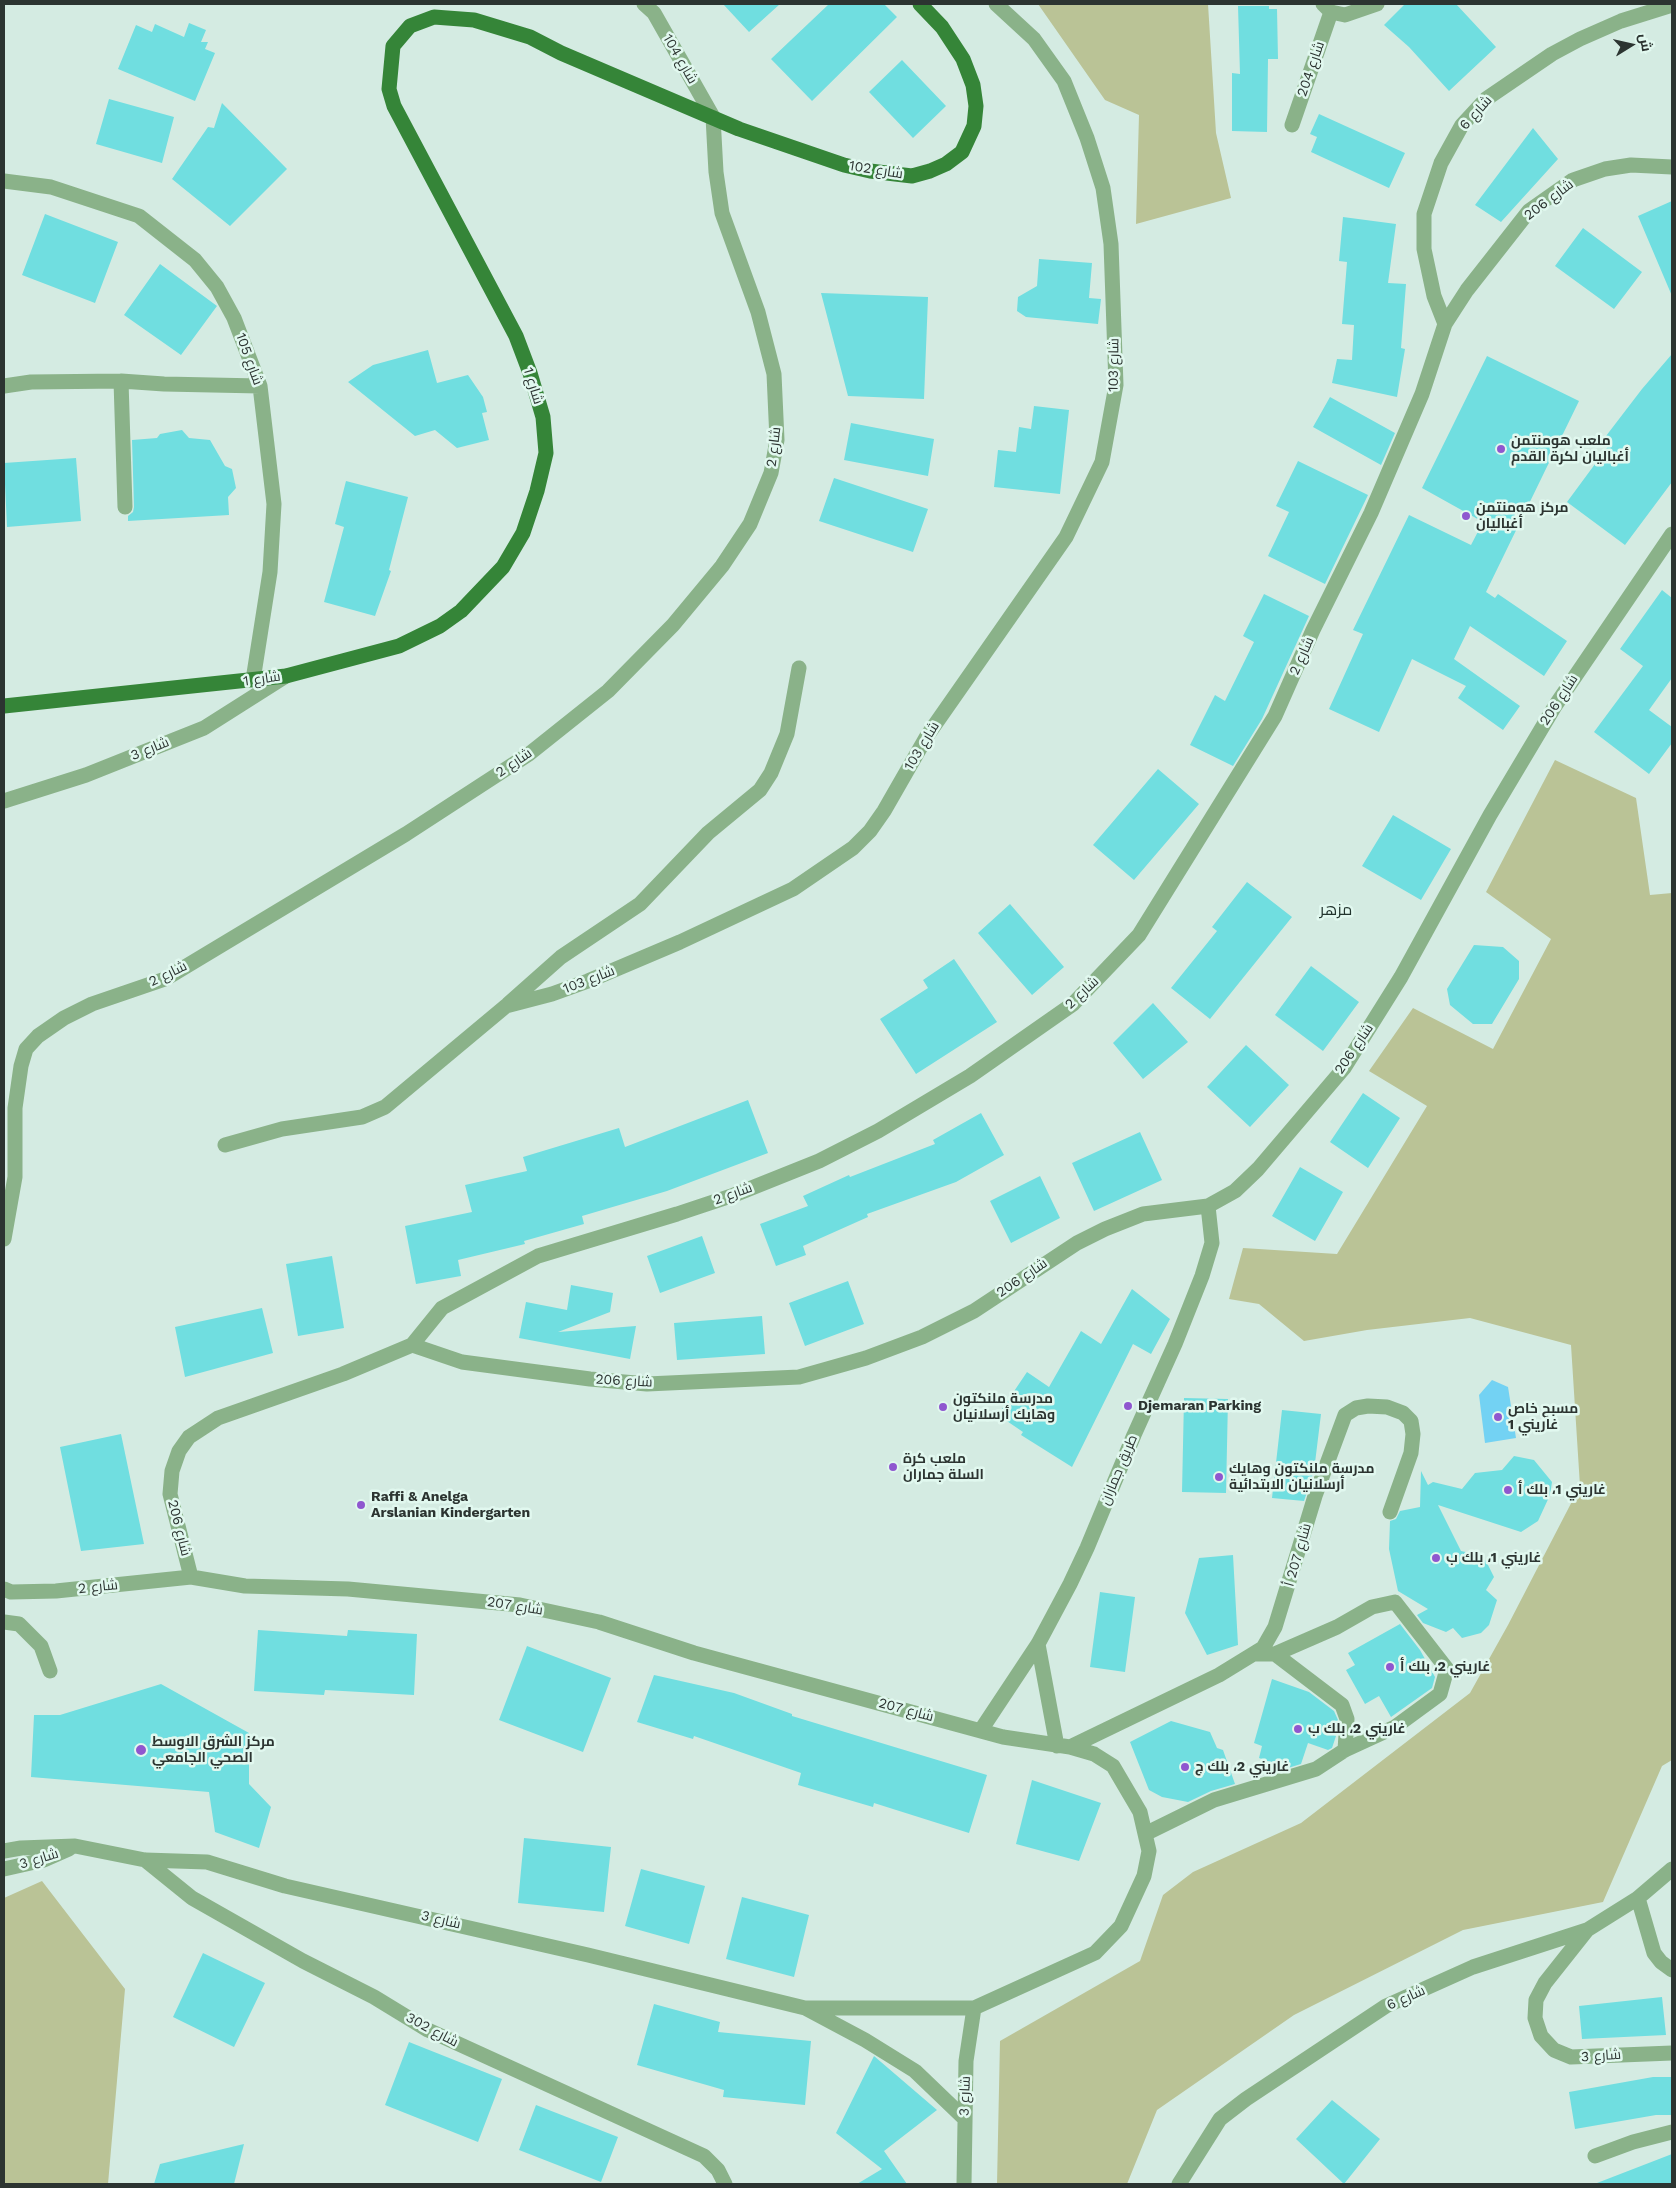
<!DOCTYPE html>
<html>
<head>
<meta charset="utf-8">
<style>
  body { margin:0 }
  #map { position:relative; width:1676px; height:2188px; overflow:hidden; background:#d4ebe2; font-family:"Work Sans",Cairo,sans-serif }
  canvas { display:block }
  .frame { position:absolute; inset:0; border:5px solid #2c3431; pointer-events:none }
  .north { position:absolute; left:1606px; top:20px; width:50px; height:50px; -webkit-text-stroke:4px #e1f8ef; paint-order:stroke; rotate:80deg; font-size:14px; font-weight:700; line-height:20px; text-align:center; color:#2c3431 }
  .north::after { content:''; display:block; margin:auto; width:18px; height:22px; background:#2c3431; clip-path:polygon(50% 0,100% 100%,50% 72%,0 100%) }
</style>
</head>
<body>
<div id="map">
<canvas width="1676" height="2188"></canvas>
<div class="frame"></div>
<div class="north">ش</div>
</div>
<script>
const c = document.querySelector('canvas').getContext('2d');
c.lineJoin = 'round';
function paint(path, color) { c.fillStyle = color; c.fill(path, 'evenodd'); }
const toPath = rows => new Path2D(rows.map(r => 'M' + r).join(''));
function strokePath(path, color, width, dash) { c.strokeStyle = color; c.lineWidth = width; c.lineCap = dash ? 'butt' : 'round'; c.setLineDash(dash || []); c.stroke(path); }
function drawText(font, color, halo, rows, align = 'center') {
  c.font = font + ' "Work Sans",Cairo,sans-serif'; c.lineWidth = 5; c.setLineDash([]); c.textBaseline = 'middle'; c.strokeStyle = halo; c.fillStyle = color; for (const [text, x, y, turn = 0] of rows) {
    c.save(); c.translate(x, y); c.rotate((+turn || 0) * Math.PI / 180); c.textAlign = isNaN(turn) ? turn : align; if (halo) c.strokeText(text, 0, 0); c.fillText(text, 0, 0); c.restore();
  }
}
paint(toPath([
  [1038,4,1208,4,1216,133,1231,198,1136,224,1139,115,1105,100],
  [1555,760,1636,798,1650,895,1672,893,1672,1760,1662,1766,1603,1902,1463,1930,1294,2015,1157,2110,1127,2184,997,2184,1000,2041,1140,1961,1163,1895,1193,1872,1301,1823,1470,1693,1508,1625,1580,1486,1571,1345,1470,1318,1367,1330,1304,1341,1259,1304,1229,1299,1243,1248,1337,1254,1427,1106,1369,1071,1413,1008,1493,1049,1551,939,1486,892],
  [42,1881,125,1989,108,2184,4,2184,4,1898]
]), '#bac396');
paint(toPath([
  [1492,1380,1508,1387,1516,1438,1485,1443,1479,1395]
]), '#73d2f3');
paint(toPath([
  [723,4,780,4,749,32],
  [829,4,884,4,897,17,812,101,771,59],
  [1405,4,1456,4,1496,47,1449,91,1409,47,1384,25],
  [1238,6,1269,6,1269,9,1277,9,1278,59,1268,59,1267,132,1232,131,1232,73,1240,74],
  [189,23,206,30,201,42,208,42,205,49,215,53,195,101,118,69,136,25,152,32,155,24,184,37],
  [902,60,946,106,913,138,869,92],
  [109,99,174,117,162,163,96,144],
  [222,103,287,169,230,226,172,179,208,127,214,128],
  [1319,114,1405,153,1389,188,1311,152,1317,137,1310,134],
  [1533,128,1558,159,1501,222,1475,205],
  [1672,201,1672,296,1638,216],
  [45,214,118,242,95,303,22,275],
  [1343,217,1396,224,1388,283,1406,284,1401,348,1405,349,1397,397,1332,383,1337,359,1352,360,1354,325,1342,324,1347,262,1339,261],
  [1583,228,1642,272,1614,309,1555,266],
  [1039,259,1092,263,1089,298,1101,299,1098,324,1026,317,1017,311,1018,297,1037,286],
  [160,264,217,306,181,355,124,315],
  [821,293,928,297,924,399,848,396],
  [428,350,437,383,468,375,483,397,487,412,482,413,489,440,457,448,435,430,415,436,348,382,373,365],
  [1672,354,1672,482,1625,545,1567,502,1612,441,1606,436,1642,389],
  [1487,356,1579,401,1486,592,1495,598,1498,594,1567,641,1544,676,1470,626,1454,659,1520,706,1503,730,1458,698,1466,686,1412,659,1379,732,1329,709,1363,634,1353,630,1409,515,1471,545,1483,522,1422,488],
  [1330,397,1395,433,1381,465,1313,427],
  [1034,406,1069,410,1060,494,994,487,998,450,1016,452,1019,427,1031,429],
  [851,423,934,439,928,476,844,460],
  [182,430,189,438,210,440,225,466,232,469,236,488,228,497,229,515,128,521,128,516,133,512,134,507,132,440,157,438,160,434],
  [76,458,81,521,7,527,4,463],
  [1298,461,1368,495,1325,584,1268,556,1289,512,1276,506],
  [834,478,928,509,913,552,819,521],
  [346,481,408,497,389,570,391,571,375,616,324,602,344,527,335,524],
  [1662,590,1672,598,1672,678,1649,710,1672,727,1672,743,1649,774,1594,732,1643,666,1620,649],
  [1264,594,1309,616,1262,719,1233,766,1190,745,1215,695,1225,701,1254,642,1243,636],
  [1158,769,1199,804,1134,880,1093,845],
  [1393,815,1451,849,1421,900,1362,866],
  [1247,882,1292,917,1210,1019,1171,988,1217,931,1212,927],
  [1010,904,1064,967,1032,995,978,933],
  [1474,945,1503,947,1519,961,1519,979,1492,1024,1473,1024,1450,1005,1447,989],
  [954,959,997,1022,916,1074,880,1019,928,988,923,980],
  [1311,966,1359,1002,1323,1051,1275,1015],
  [1153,1003,1188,1042,1143,1079,1113,1043],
  [1246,1045,1289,1085,1250,1127,1207,1087],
  [1363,1093,1400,1118,1368,1168,1330,1142],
  [748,1100,768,1153,667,1191,582,1216,584,1224,524,1241,525,1244,458,1260,461,1276,416,1284,405,1226,472,1212,465,1185,527,1171,523,1157,619,1128,625,1147],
  [981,1113,1004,1155,956,1182,867,1214,868,1217,803,1246,806,1255,776,1266,760,1224,808,1206,803,1196,849,1175,850,1177,935,1144,933,1140],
  [1140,1132,1162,1180,1094,1211,1072,1163],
  [1300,1167,1343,1192,1315,1241,1272,1216],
  [1040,1176,1060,1218,1011,1243,990,1201],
  [702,1236,715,1273,660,1293,647,1256],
  [332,1256,344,1328,298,1336,286,1264],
  [848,1281,864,1324,805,1346,789,1303],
  [571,1285,613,1293,610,1312,558,1332,636,1326,630,1359,519,1338,526,1302,567,1310],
  [1132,1289,1170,1319,1151,1354,1133,1344,1072,1467,1021,1435,1023,1432,998,1415,1027,1372,1049,1387,1081,1331,1101,1344],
  [262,1308,273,1353,185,1377,175,1327],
  [762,1316,765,1354,677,1360,674,1323],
  [1184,1398,1228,1399,1226,1493,1182,1492],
  [1282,1410,1321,1414,1314,1471,1304,1501,1272,1498],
  [121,1434,144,1544,81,1551,60,1447],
  [1514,1456,1534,1460,1552,1482,1550,1495,1538,1521,1521,1532,1438,1505,1461,1551,1475,1554,1486,1561,1494,1577,1486,1590,1497,1600,1489,1625,1481,1633,1462,1638,1453,1628,1446,1632,1423,1623,1417,1615,1428,1609,1398,1591,1389,1549,1390,1521,1396,1519,1400,1511,1420,1507,1421,1471,1428,1485,1433,1482,1462,1489,1475,1473,1502,1470],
  [1233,1555,1238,1645,1207,1655,1185,1613,1199,1558],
  [1100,1592,1135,1597,1125,1672,1090,1667],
  [1400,1624,1420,1650,1435,1677,1432,1688,1391,1717,1379,1696,1365,1704,1346,1670,1355,1665,1348,1653],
  [258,1630,347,1636,348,1630,417,1634,414,1695,325,1690,324,1695,254,1691],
  [527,1646,611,1678,583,1752,499,1720],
  [654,1675,734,1693,792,1714,792,1716,987,1775,969,1833,874,1803,873,1807,798,1785,801,1773,694,1736,693,1739,637,1722],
  [1272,1679,1309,1692,1334,1711,1338,1720,1337,1733,1332,1748,1328,1750,1308,1743,1301,1764,1288,1768,1259,1758,1262,1746,1254,1743],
  [161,1684,249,1733,249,1784,271,1807,259,1848,215,1832,209,1792,31,1777,34,1715,60,1715],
  [1171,1721,1210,1732,1217,1748,1223,1750,1235,1784,1211,1791,1188,1802,1162,1797,1149,1790,1130,1742],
  [1032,1780,1101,1803,1079,1861,1016,1844],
  [524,1838,611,1847,604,1912,518,1903],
  [641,1869,705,1886,689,1944,625,1926],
  [742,1897,809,1915,794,1977,726,1959],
  [203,1953,265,1983,234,2047,173,2017],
  [1662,1997,1666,2035,1582,2039,1579,2006],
  [654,2004,720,2022,718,2032,811,2041,805,2105,723,2097,724,2090,637,2065],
  [409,2042,502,2079,478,2142,385,2105],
  [874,2056,937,2110,884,2151,907,2184,857,2184,882,2169,836,2133],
  [1653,2077,1672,2077,1672,2115,1656,2115,1575,2129,1569,2092],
  [1332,2100,1380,2139,1344,2184,1296,2139],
  [536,2105,618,2137,601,2182,519,2150],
  [244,2144,234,2184,154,2184,160,2164],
  [1672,2154,1672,2184,1597,2184,1597,2183]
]), '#70dee0');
strokePath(toPath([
  [1323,4,1331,12,1345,15,1377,4],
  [1292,125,1331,12],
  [4,181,51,187,139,216,195,260,217,287,234,318,260,386,274,504,270,572,253,680],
  [1445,324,1434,296,1424,249,1424,214,1441,163,1462,125,1486,99,1552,54,1580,39,1621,21,1672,5],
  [121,381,125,507],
  [4,386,31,382,121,381,164,384,260,386],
  [4,801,86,775,204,728,286,676],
  [508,1004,561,957,640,904,708,833,760,790,771,773,787,734,799,668],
  [225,1145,282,1129,362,1117,385,1107,506,1006,552,994,588,981,680,942,793,889,853,848,870,831,884,811,927,736,1066,537,1102,462,1116,385,1111,244,1103,188,1087,138,1064,81,1034,39,996,4],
  [4,1239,15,1177,15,1108,21,1066,26,1049,38,1036,64,1018,92,1004,165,979,406,834,529,754,608,691,673,625,722,566,750,524,771,473,777,440,774,374,758,312,722,213,716,172,713,117,654,13,644,4],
  [412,1345,442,1308,538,1256,677,1214,734,1195,819,1161,878,1131,970,1076,1073,1004,1139,935,1275,716,1313,630,1371,513,1422,394,1445,324,1467,290,1529,211,1573,180,1605,169,1631,165,1672,167],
  [191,1577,170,1494,172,1471,179,1451,189,1437,218,1418,343,1374,412,1345,462,1362,590,1379,647,1384,799,1377,866,1358,922,1337,974,1311,1077,1243,1105,1229,1143,1214,1208,1206,1235,1191,1258,1169,1344,1068,1401,977,1490,815,1555,706,1672,534],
  [4,1589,11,1592,56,1591,191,1577,245,1586,348,1589,520,1605,599,1622,694,1653,1003,1737,1070,1747,1094,1754,1113,1766,1140,1812,1149,1851,1144,1876,1121,1926,1095,1953,974,2008,805,2008],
  [4,1622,19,1624,41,1646,50,1671],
  [1038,1644,1057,1746],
  [1275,1654,1342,1705,1347,1719,1345,1750],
  [981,1730,1038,1644,1070,1584,1087,1548,1134,1435,1175,1344,1202,1276,1212,1243,1208,1206],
  [1070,1747,1219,1675,1263,1648,1275,1627,1315,1496,1345,1415,1356,1408,1368,1406,1387,1407,1403,1413,1411,1421,1413,1434,1411,1453,1390,1512],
  [1147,1833,1214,1800,1316,1769,1345,1750,1395,1727,1440,1694,1447,1669,1395,1602,1372,1607,1337,1627,1275,1654,1257,1654],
  [4,1851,21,1848,75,1846,145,1860,207,1862,285,1886,588,1955,805,2008,865,2040,915,2071,964,2118],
  [145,1860,192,1898,303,1961,374,1997,428,2030,704,2156,718,2170,725,2184],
  [4,1869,44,1860,69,1849],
  [1638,1898,1654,1953,1661,1962,1672,1970],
  [1587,1930,1545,1983,1536,2000,1535,2018,1541,2036,1554,2050,1571,2057,1672,2053],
  [1595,2156,1633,2142,1672,2132],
  [964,2184,966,2061,974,2008],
  [1179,2184,1220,2119,1246,2099,1386,2006,1473,1967,1587,1930,1638,1898,1672,1869]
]), '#8ab289', 15);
strokePath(toPath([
  [4,706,286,676,399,646,440,626,461,611,503,567,523,533,537,491,546,453,543,417,530,373,516,336,394,106,389,89,393,46,410,26,434,17,474,20,530,37,561,53,739,129,844,165,870,171,912,176,930,171,946,164,962,152,974,126,976,106,973,85,963,59,942,27,920,4]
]), '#358538', 15);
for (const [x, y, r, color] of [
  [1501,449,5,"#8f57cf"],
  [1466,516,5,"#8f57cf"],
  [1128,1406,5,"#8f57cf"],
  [943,1407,5,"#8f57cf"],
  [1498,1417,5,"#8f57cf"],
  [893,1467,5,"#8f57cf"],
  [1219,1477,5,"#8f57cf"],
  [1508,1490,5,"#8f57cf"],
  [361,1505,5,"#8f57cf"],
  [1436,1558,5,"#8f57cf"],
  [1390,1667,5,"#8f57cf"],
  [1298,1729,5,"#8f57cf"],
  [141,1750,6,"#8f57cf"],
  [1185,1767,5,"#8f57cf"]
]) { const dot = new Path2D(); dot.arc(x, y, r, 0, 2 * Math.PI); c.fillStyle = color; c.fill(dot); strokePath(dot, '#e1f8ef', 2); }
drawText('14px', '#2c3431', '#e1f8ef', [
  ["شارع 104",680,59,60],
  ["شارع 204",1311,69,-71],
  ["شارع 6",1476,113,-48],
  ["شارع 102",876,170,9],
  ["شارع 206",1549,200,-37],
  ["شارع 105",249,359,70],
  ["شارع 103",1114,365,-89],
  ["شارع 1",533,386,73],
  ["شارع 2",774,447,-83],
  ["شارع 2",1302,656,-66],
  ["شارع 1",262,679,-8],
  ["شارع 206",1559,700,-57],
  ["شارع 103",922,746,-59],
  ["شارع 3",150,749,-22],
  ["شارع 2",514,763,-34],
  ["شارع 2",168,974,-26],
  ["شارع 103",589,980,-21],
  ["شارع 2",1082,993,-43],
  ["شارع 206",1354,1049,-56],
  ["شارع 2",733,1194,-20],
  ["شارع 206",1022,1278,-34],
  ["شارع 206",624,1381,3],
  ["طريق جماران",1119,1470,-67],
  ["شارع 206",179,1528,76],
  ["شارع 207 أ",1298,1555,-74],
  ["شارع 2",98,1587,-6],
  ["شارع 207",515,1606,9],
  ["شارع 207",906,1710,15],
  ["شارع 3",39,1859,-17],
  ["شارع 3",441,1920,13],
  ["شارع 6",1406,1998,-24],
  ["شارع 302",432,2030,28],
  ["شارع 3",1601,2056,-4],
  ["شارع 3",965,2096,-88]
]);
drawText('bold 14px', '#2c3431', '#e1f8ef', [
  ["ملعب هومنتمن",1511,441],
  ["أغباليان لكرة القدم",1511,457],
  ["مركز هومنتمن",1476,508],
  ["أغباليان",1476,524],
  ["مدرسة ملنكتون",953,1399],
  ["وهايك أرسلانيان",953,1415],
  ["Djemaran Parking",1138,1406],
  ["مسبح خاص",1508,1409],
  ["غاريني 1",1508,1425],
  ["ملعب كرة",903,1459],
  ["السلة جماران",903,1475],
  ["مدرسة ملنكتون وهايك",1229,1469],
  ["أرسلانيان الابتدائية",1229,1485],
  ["غاريني 1، بلك أ",1518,1490],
  ["Raffi & Anelga",371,1497],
  ["Arslanian Kindergarten",371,1513],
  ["غاريني 1، بلك ب",1446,1558],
  ["غاريني 2، بلك أ",1400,1667],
  ["غاريني 2، بلك ب",1308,1729],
  ["مركز الشرق الاوسط",152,1742],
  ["الصحي الجامعي",152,1758],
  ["غاريني 2، بلك ج",1195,1767]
], 'left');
drawText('16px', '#22342e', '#e1f8ef', [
  ["مزهر",1336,910]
]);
</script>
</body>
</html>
